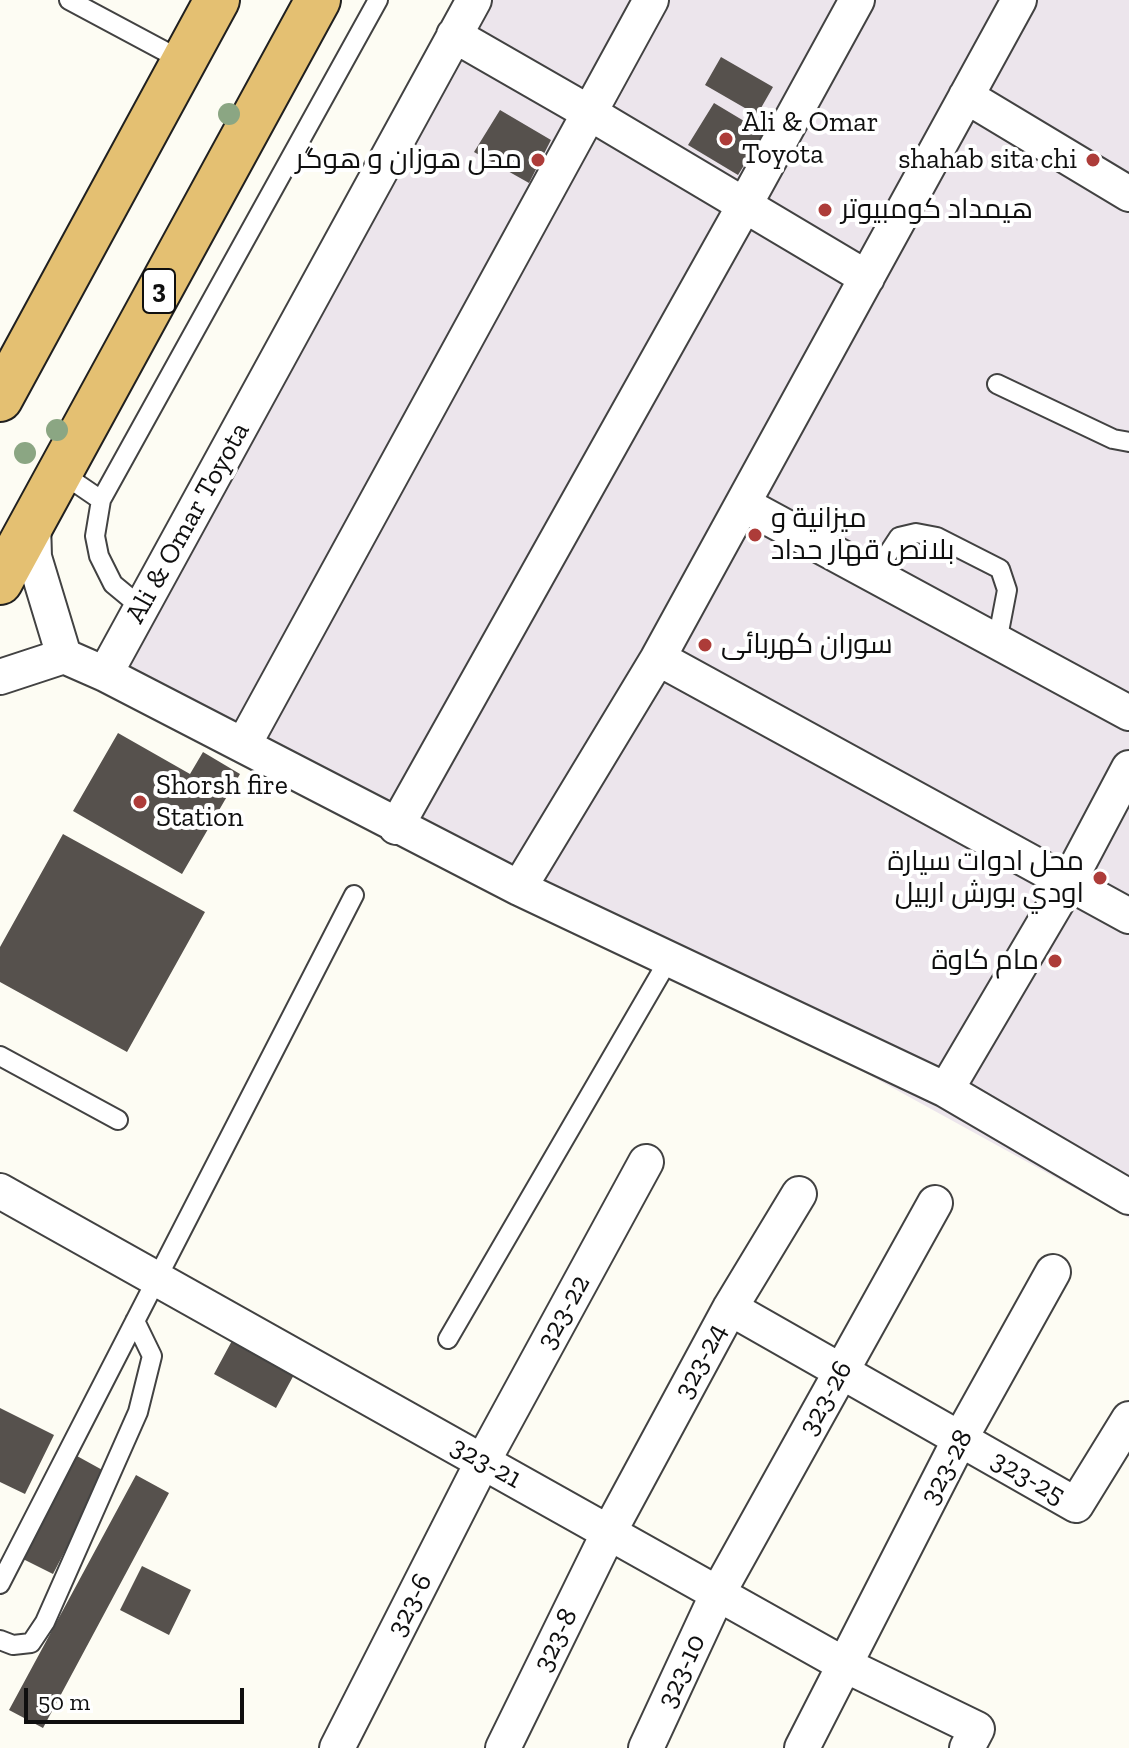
<!DOCTYPE html>
<html>
<head>
<meta charset="utf-8">
<style>
  body { margin:0 }
  #map { position:relative; width:1129px; height:1748px; overflow:hidden; background:#fdfcf3; font-family:"Zilla Slab",serif }
  canvas { display:block }
  .scale { position:absolute; left:24px; top:1688px; width:220px; height:36px; box-sizing:border-box; border:4px solid #0f0f0f; border-top:0; padding-left:10px; font-size:24px; line-height:28px; white-space:nowrap; color:#0f0f0f; -webkit-text-stroke:6px #fff; paint-order:stroke }
</style>
</head>
<body>
<div id="map">
<canvas width="1129" height="1748"></canvas>
<div class="scale">50 m</div>
</div>
<script>
const c = document.querySelector('canvas').getContext('2d');
c.lineJoin = 'round';
function paint(path, color) { c.fillStyle = color; c.fill(path, 'evenodd'); }
const toPath = rows => new Path2D(rows.map(r => 'M' + r).join(''));
function strokePath(path, color, width, dash) { c.strokeStyle = color; c.lineWidth = width; c.lineCap = dash ? 'butt' : 'round'; c.setLineDash(dash || []); c.stroke(path); }
function drawText(font, color, halo, rows, align = 'center') {
  c.font = font + ' "Zilla Slab",Cairo,serif'; c.lineWidth = 8; c.setLineDash([]); c.textBaseline = 'middle'; c.strokeStyle = halo; c.fillStyle = color; for (const [text, x, y, turn = 0] of rows) {
    c.save(); c.translate(x, y); c.rotate((+turn || 0) * Math.PI / 180); c.textAlign = isNaN(turn) ? turn : align; if (halo) c.strokeText(text, 0, 0); c.fillText(text, 0, 0); c.restore();
  }
}
paint(toPath([
  [475,0,1129,0,1129,1218,804,1039,119,678]
]), '#ece5ec');
paint(toPath([
  [721,57,773,87,757,115,705,85],
  [714,103,764,133,738,175,688,145],
  [500,110,551,140,529,183,474,152],
  [118,733,190,774,203,752,240,774,182,874,73,811],
  [63,834,205,912,127,1052,0,982,0,947],
  [234,1337,296,1371,276,1408,214,1374],
  [0,1408,54,1435,25,1494,0,1482],
  [77,1456,106,1472,53,1574,23,1559],
  [136,1475,169,1493,43,1728,9,1710],
  [142,1566,191,1590,169,1635,120,1610]
]), '#56514d');
const service = toPath([
  [69,0,183,61],
  [997,384,1113,439,1129,442],
  [60,472,101,500],
  [874,575,899,537,916,533,937,537,1000,569,1007,590,997,642],
  [142,608,113,584,99,556,95,536,101,500,378,0],
  [0,1056,118,1120],
  [448,1339,669,959],
  [0,1584,354,895],
  [0,1640,13,1645,31,1643,45,1622,138,1412,152,1356,135,1321]
]);
const minor = toPath([
  [454,35,588,112,867,278],
  [966,96,1129,194],
  [743,504,1129,713],
  [33,522,34,557,64,656],
  [658,658,1129,916],
  [105,674,474,0],
  [0,677,64,656,105,674,519,888,946,1090,1129,1197],
  [244,744,651,0],
  [396,827,744,206,857,0],
  [519,888,658,658,1019,0],
  [946,1090,1068,883,1129,768],
  [0,1191,845,1665,977,1729,967,1748],
  [730,1308,1076,1505,1129,1419],
  [337,1748,483,1461,646,1162],
  [503,1748,609,1532,730,1308,799,1194],
  [646,1748,718,1593,935,1203],
  [802,1748,960,1439,1053,1272]
]);
const trunk = toPath([
  [0,399,217,0],
  [0,582,318,0]
]);
strokePath(service, '#424242', 22);
strokePath(minor, '#424242', 38);
strokePath(trunk, '#202020', 48);
strokePath(service, '#fff', 18);
strokePath(minor, '#fff', 34);
strokePath(trunk, '#e4c072', 44);
c.fillStyle = '#8ba683';
for (const [x, y] of [
  [229,114],
  [57,430],
  [25,453]
]) { c.beginPath(); c.arc(x, y, 11, 0, 2 * Math.PI); c.fill(); }
for (const [x, y, r, color] of [
  [726,139,8,"#ad3c39"],
  [538,160,8,"#ad3c39"],
  [1093,160,8,"#ad3c39"],
  [825,210,8,"#ad3c39"],
  [755,535,8,"#ad3c39"],
  [705,645,8,"#ad3c39"],
  [140,802,8,"#ad3c39"],
  [1100,878,8,"#ad3c39"],
  [1055,961,8,"#ad3c39"]
]) { const dot = new Path2D(); dot.arc(x, y, r, 0, 2 * Math.PI); c.fillStyle = color; c.fill(dot); strokePath(dot, '#fff', 3); }
for (const [x, y, w] of [
  [159,291,32]
]) { const box = new Path2D(); box.roundRect(x - w / 2, y - 22, w, 44, 6); c.fillStyle = '#fff'; c.fill(box); strokePath(box, '#0f0f0f', 2); }
drawText('bold 26px', '#0f0f0f', null, [
  ["3",159,291]
]);
drawText('28px', '#0f0f0f', '#fff', [
  ["Ali & Omar",742,123],
  ["Toyota",742,155],
  ["محل هوزان و هوگر",522,160,"right"],
  ["shahab sita chi",1077,160,"right"],
  ["هيمداد كومبيوتر",841,210],
  ["ميزانية و",771,519],
  ["بلانص قهار حداد",771,551],
  ["سوران کهربائی",721,645],
  ["Shorsh fire",156,786],
  ["Station",156,818],
  ["محل ادوات سيارة",1084,862,"right"],
  ["اودي بورش اربيل",1084,894,"right"],
  ["مام كاوة",1039,961,"right"]
], 'left');
drawText('28px', '#0f0f0f', '#fff', [
  ["Ali & Omar Toyota",188,523,-61],
  ["323-22",564,1312,-61],
  ["323-24",701,1361,-62],
  ["323-26",826,1398,-61],
  ["323-21",486,1463,29],
  ["323-28",947,1467,-62],
  ["323-25",1028,1478,30],
  ["323-6",410,1605,-63],
  ["323-8",556,1640,-64],
  ["323-10",682,1671,-65]
]);
</script>
</body>
</html>
